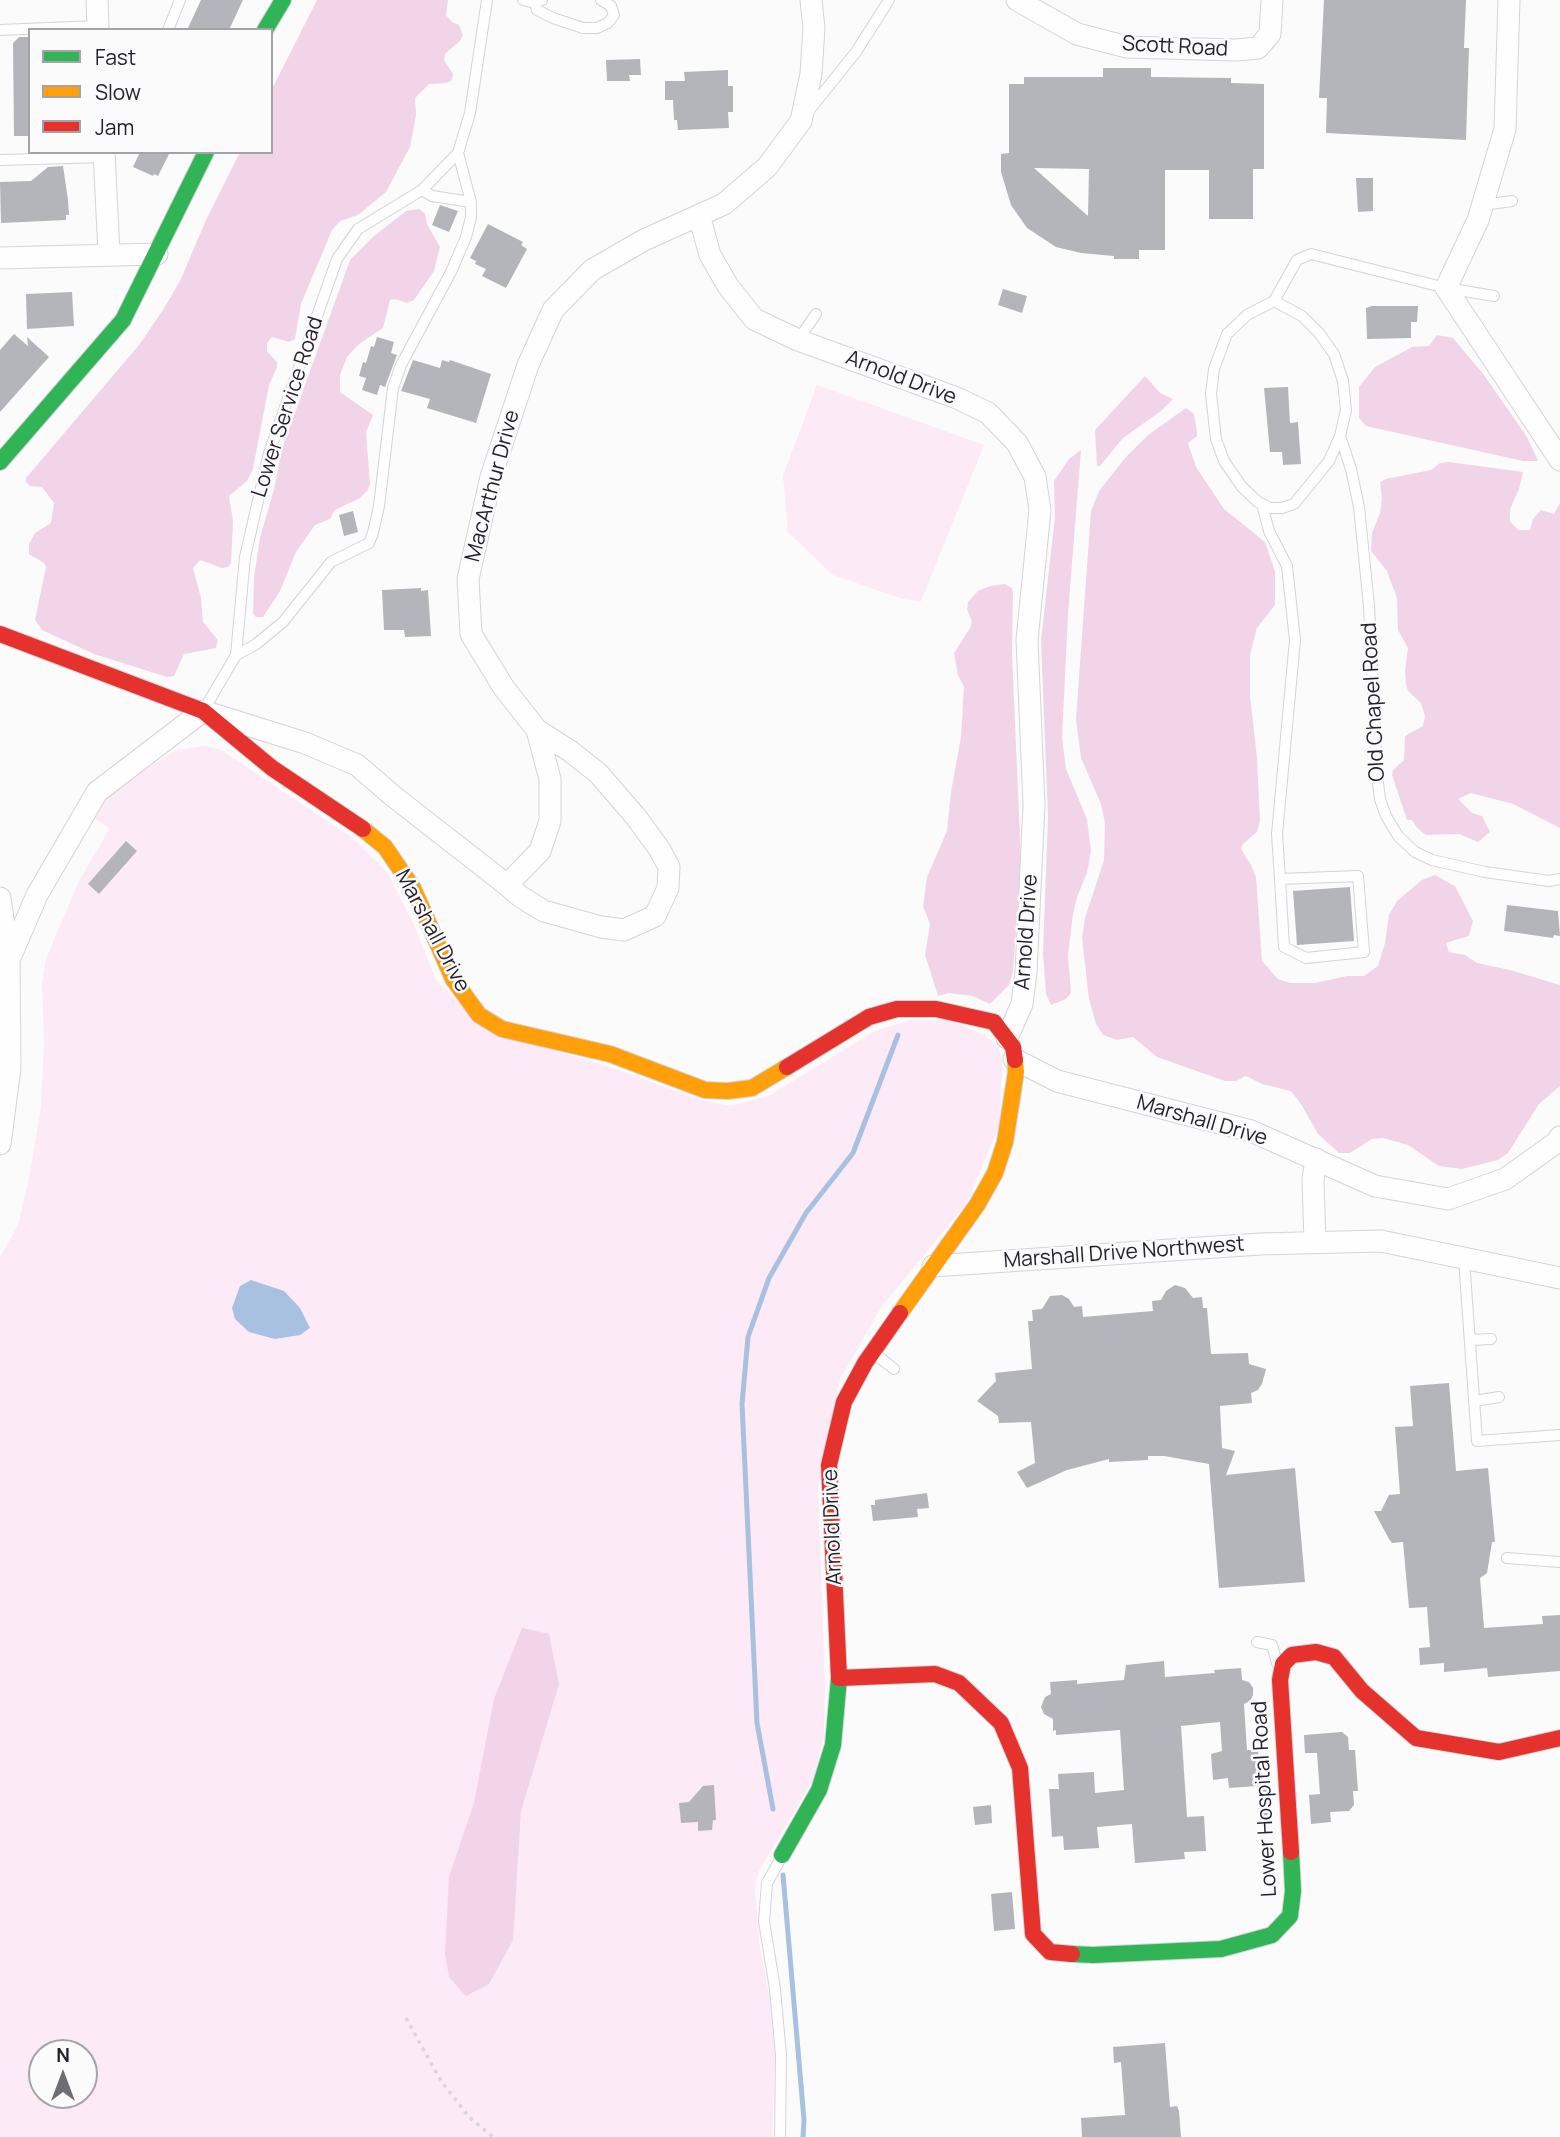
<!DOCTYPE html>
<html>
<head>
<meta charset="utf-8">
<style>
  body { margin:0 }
  #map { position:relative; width:1560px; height:2137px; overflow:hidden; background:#fbfbfb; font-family:Manrope,sans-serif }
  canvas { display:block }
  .legend { position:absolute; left:28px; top:28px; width:245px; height:126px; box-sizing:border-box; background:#fbfbfb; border:2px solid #a5a3a8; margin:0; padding:9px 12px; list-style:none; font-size:21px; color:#231f2c }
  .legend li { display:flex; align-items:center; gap:14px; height:35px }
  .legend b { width:35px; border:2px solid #a5a3a8 }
  .north { position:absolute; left:28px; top:2039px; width:70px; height:70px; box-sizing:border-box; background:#fbfbfb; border:2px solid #a5a3a8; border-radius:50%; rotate:0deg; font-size:19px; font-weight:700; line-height:28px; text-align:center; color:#231f2c }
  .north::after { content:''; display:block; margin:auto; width:24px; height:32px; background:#6f6c74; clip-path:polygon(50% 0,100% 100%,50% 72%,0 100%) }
</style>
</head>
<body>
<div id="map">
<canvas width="1560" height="2137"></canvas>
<ul class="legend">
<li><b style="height:9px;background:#30b455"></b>Fast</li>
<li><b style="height:9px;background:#ff9f0a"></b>Slow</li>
<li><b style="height:9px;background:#e5322d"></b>Jam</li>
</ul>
<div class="north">N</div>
</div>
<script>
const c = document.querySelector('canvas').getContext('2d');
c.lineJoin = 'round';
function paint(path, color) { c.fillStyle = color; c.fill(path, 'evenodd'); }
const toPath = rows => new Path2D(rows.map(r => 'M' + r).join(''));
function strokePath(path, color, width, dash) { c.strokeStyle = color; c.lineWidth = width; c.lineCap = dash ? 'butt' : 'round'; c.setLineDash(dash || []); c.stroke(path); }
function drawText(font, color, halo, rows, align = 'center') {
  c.font = font + ' Manrope,sans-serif'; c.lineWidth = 5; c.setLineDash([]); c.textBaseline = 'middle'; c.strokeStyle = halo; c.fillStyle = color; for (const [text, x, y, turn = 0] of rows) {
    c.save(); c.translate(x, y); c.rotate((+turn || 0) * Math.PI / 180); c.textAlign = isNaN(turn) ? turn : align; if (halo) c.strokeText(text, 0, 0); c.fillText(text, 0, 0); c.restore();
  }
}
paint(toPath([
  [817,385,984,445,921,601,903,599,833,575,788,532,783,476],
  [206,746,221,750,354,839,387,872,415,927,436,980,488,1031,604,1065,704,1101,731,1106,770,1095,875,1031,911,1020,948,1020,984,1035,997,1045,1002,1059,1000,1123,967,1203,882,1306,840,1379,818,1487,825,1687,824,1736,813,1780,759,1871,755,1889,760,1949,770,1998,775,2057,772,2137,0,2137,0,1257,18,1225,29,1179,41,1107,44,1043,42,982,46,959,79,881,110,828,93,818,112,791,176,750],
  [42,2053,84,2053,84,2095,42,2095]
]), '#fceaf6');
paint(toPath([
  [317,0,448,0,446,15,452,22,459,25,463,35,460,41,445,54,444,60,453,74,452,80,447,83,429,84,415,98,416,115,410,147,386,192,358,215,340,221,332,230,301,304,295,339,289,342,272,337,267,343,267,351,277,362,277,367,269,385,253,469,247,481,229,496,233,521,231,563,228,567,222,568,200,560,193,568,201,598,203,622,218,640,216,648,184,654,174,676,167,677,94,654,42,630,35,620,46,567,44,563,29,554,29,544,35,533,51,523,54,503,42,487,30,486,26,482,26,478,139,345,163,310,180,281,206,220,240,152,271,152,271,91],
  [419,209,425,214,427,224,440,247,434,271,414,300,407,303,395,299,390,300,383,328,359,344,347,357,340,375,340,392,373,415,366,432,370,484,368,490,360,498,335,510,330,519,315,525,296,552,280,591,263,617,256,617,253,614,254,577,260,538,274,489,282,449,350,260,374,236,406,211],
  [1437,335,1453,338,1484,375,1527,437,1538,461,1523,461,1366,426,1359,418,1359,387,1375,367,1412,347,1429,346],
  [1145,376,1160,393,1173,399,1161,411,1123,438,1100,466,1097,466,1095,430],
  [1186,408,1194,414,1197,432,1197,436,1188,443,1196,467,1224,509,1265,542,1275,571,1275,605,1257,628,1250,655,1250,696,1257,757,1260,821,1257,832,1243,844,1241,849,1251,865,1256,877,1262,961,1278,979,1290,983,1315,983,1347,976,1364,976,1378,966,1385,943,1389,915,1397,901,1422,880,1435,875,1455,886,1473,921,1469,936,1446,943,1449,952,1465,955,1477,963,1510,970,1560,985,1560,1086,1539,1104,1508,1153,1498,1160,1462,1169,1439,1166,1408,1145,1383,1138,1372,1139,1350,1153,1339,1153,1318,1134,1301,1104,1291,1091,1262,1084,1246,1076,1236,1081,1225,1081,1157,1057,1133,1037,1117,1040,1103,1035,1096,1024,1089,999,1082,938,1085,918,1104,860,1105,823,1101,804,1081,758,1076,719,1091,511,1099,491,1126,457,1148,435],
  [1081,450,1068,614,1062,738,1066,769,1087,819,1091,851,1087,873,1077,897,1073,914,1068,955,1071,993,1066,999,1051,1005,1046,994,1043,953,1048,817,1041,640,1055,517,1054,481,1069,459],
  [1449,462,1523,472,1519,489,1510,509,1510,521,1518,530,1530,530,1533,519,1541,510,1554,514,1560,503,1560,828,1513,804,1471,793,1458,799,1472,813,1482,816,1490,832,1478,842,1459,834,1426,835,1417,828,1412,820,1407,820,1392,775,1393,770,1404,760,1405,736,1423,726,1425,716,1421,703,1408,691,1406,684,1405,670,1408,648,1398,630,1397,598,1387,571,1371,551,1372,533,1380,513,1382,499,1380,482,1386,479,1431,470,1440,463],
  [1005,584,1012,588,1013,593,1012,653,1021,861,1013,972,1009,985,990,1004,973,996,949,993,938,996,925,955,930,924,923,906,927,877,947,831,951,792,961,737,964,687,958,675,954,653,970,628,972,622,967,609,968,602,978,591,990,586],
  [522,1628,549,1634,559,1684,521,1811,513,1940,489,1984,466,1996,449,1977,445,1953,449,1877,474,1803,494,1699]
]), '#f2d4e8');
paint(toPath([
  [251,1280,284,1291,300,1308,310,1328,300,1335,275,1339,249,1332,235,1319,232,1308,240,1286]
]), '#a8c1e1');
strokePath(toPath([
  [773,1809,757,1723,742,1404,748,1337,769,1278,806,1213,853,1153,898,1035],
  [783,1875,804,2120,803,2137]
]), '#a8c1e1', 5);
paint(toPath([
  [201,0,243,0,229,30,187,30],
  [1324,0,1466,0,1464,48,1469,48,1466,140,1326,133,1327,98,1319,98],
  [19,37,30,37,30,136,14,136,13,43],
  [640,59,641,75,629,75,630,81,607,81,606,60],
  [1103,68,1151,68,1151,77,1231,78,1231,83,1264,84,1264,169,1253,169,1253,219,1209,219,1209,170,1165,170,1165,250,1139,250,1139,259,1114,259,1114,256,1081,253,1056,247,1027,228,1011,205,1001,172,1001,154,1009,153,1009,84,1024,84,1024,77,1103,77],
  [1034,168,1089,169,1088,216,1063,194],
  [728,70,728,86,733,86,733,112,728,112,729,128,678,130,677,120,674,120,673,100,665,100,665,81,685,81,684,72],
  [140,152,170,152,158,176,154,174,153,176,133,167],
  [63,166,68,200,69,215,66,215,66,220,1,223,0,182,31,181,48,167],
  [1356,178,1373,178,1373,211,1358,212],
  [440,205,458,211,449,232,432,225],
  [488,224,523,242,521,245,527,249,506,288,482,276,486,269,475,264,476,261,470,258],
  [1003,289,1027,296,1022,313,998,305],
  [72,292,74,326,27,329,26,294],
  [1372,306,1418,306,1417,322,1411,322,1411,338,1367,339,1366,308],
  [14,334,28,346,27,337,49,357,0,412,0,350],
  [377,337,394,342,391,353,397,355,385,387,380,385,377,395,362,390,366,378,359,376,363,362,366,363,371,346,374,347],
  [413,360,440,368,442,360,449,362,450,360,491,374,476,423,427,408,430,399,401,391],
  [1288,387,1290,423,1298,422,1301,464,1283,465,1282,452,1270,452,1264,388],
  [353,511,358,532,344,536,339,515],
  [421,588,421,591,428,590,431,636,405,637,404,630,384,630,382,590],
  [126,841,137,851,99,894,88,884],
  [1350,887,1354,941,1297,945,1293,891],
  [1507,905,1558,911,1560,936,1554,935,1553,938,1504,931],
  [1175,1285,1185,1288,1193,1298,1202,1297,1203,1308,1207,1308,1211,1354,1248,1353,1249,1364,1266,1369,1262,1384,1258,1390,1251,1393,1252,1403,1220,1406,1222,1448,1235,1451,1226,1475,1295,1468,1305,1582,1219,1588,1209,1464,1164,1456,1148,1456,1148,1460,1109,1462,1109,1459,1067,1470,1027,1488,1017,1472,1035,1463,1031,1422,999,1423,998,1416,977,1401,996,1381,995,1373,1032,1369,1028,1321,1033,1321,1032,1310,1042,1309,1050,1296,1062,1295,1069,1299,1074,1307,1082,1306,1083,1317,1153,1311,1152,1301,1161,1300,1166,1291],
  [1449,1383,1456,1471,1488,1468,1495,1542,1492,1542,1487,1573,1480,1578,1484,1628,1543,1624,1542,1616,1560,1615,1560,1671,1488,1677,1487,1668,1444,1672,1444,1663,1420,1665,1419,1648,1430,1647,1427,1607,1409,1608,1403,1542,1392,1543,1389,1539,1374,1511,1381,1511,1389,1495,1400,1494,1395,1427,1413,1426,1410,1386],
  [927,1493,929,1508,917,1509,918,1517,873,1521,871,1505,875,1505,875,1500],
  [1164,1661,1165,1677,1215,1673,1214,1670,1241,1668,1242,1680,1249,1682,1253,1688,1253,1695,1250,1701,1244,1704,1247,1750,1258,1750,1260,1781,1269,1781,1271,1825,1260,1826,1257,1786,1229,1788,1228,1778,1213,1780,1211,1754,1222,1751,1220,1722,1181,1726,1187,1817,1204,1816,1206,1851,1184,1852,1185,1859,1135,1863,1132,1824,1097,1827,1099,1848,1064,1850,1063,1836,1052,1837,1049,1789,1059,1789,1058,1774,1094,1772,1095,1793,1124,1790,1120,1730,1056,1735,1056,1730,1053,1731,1053,1719,1044,1714,1041,1707,1045,1697,1051,1694,1050,1682,1077,1680,1077,1684,1124,1680,1126,1665],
  [1342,1732,1348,1737,1349,1750,1355,1750,1358,1791,1353,1791,1354,1805,1349,1811,1330,1812,1331,1822,1311,1824,1309,1795,1320,1794,1317,1753,1305,1753,1304,1735],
  [714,1785,716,1820,713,1820,712,1830,698,1831,698,1822,681,1823,679,1803,689,1802,703,1786],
  [991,1805,992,1823,975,1825,973,1807],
  [1012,1892,1015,1929,994,1931,991,1894],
  [1165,2043,1170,2107,1177,2106,1179,2111,1181,2137,1082,2137,1081,2118,1125,2115,1121,2062,1114,2063,1113,2047]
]), '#b4b5bb');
const lane = toPath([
  [523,0,535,3,542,0],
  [535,3,537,10,553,18,583,28,597,28,608,23,614,15,611,6,601,0],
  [0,30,98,26],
  [168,30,180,0],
  [807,113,856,52,889,0],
  [0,160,104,157],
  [422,190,432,196,471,202],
  [1483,205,1512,201],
  [1274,301,1302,316,1319,333,1334,354,1343,381,1346,410,1340,436,1329,461,1294,504,1282,508,1270,508,1258,502,1242,487,1224,461,1216,439,1211,394,1214,369,1227,334,1247,315,1274,301,1297,260,1311,254,1446,288,1494,296],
  [798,340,816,314],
  [1340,436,1351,469,1359,507,1369,606,1377,775,1380,799,1386,816,1398,836,1415,852,1432,860,1485,872,1549,881,1560,879],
  [1262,504,1269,531,1287,566,1295,640,1277,834,1280,879,1284,947,1306,958,1364,952,1358,876,1280,879],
  [236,655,255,645,283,622,331,562,369,543,373,533,379,506,393,388,401,365,451,272,466,237,471,217,471,202,458,153],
  [205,708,236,655,245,557,269,453,337,259,358,229,422,190,458,153,470,113,487,0],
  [1464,1259,1477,1441,1560,1435],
  [1470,1340,1491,1339],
  [875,1354,894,1369],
  [1474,1401,1499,1397],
  [1507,1558,1560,1562],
  [1257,1642,1272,1645,1277,1663],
  [780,2137,781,2055,775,1989,764,1921,767,1883,781,1858]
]);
const street = toPath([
  [97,0,98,30],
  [1017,0,1077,34,1127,47,1236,50,1258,48,1270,34,1272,0],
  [1509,0,1505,129,1478,220,1446,288,1560,460],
  [104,152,109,254],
  [699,215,710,255,728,286,754,319,798,340,957,398,988,413,1017,443,1035,477,1040,510,1027,640,1034,805,1026,972,1022,1004,1007,1038],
  [0,258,157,254],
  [507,885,521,897,544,911,601,927,624,930,655,916,668,888,669,867,660,850,636,817,598,773,570,751,537,730],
  [0,898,9,960,10,1068,0,1144],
  [9,960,37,895,97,792,203,711,305,743,357,765,393,796,507,885,540,851,550,821,550,779,537,730,504,688,471,634,468,579,491,477,528,365,553,310,592,270,644,240,724,204,767,167,801,121,811,74,814,28,811,0],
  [1014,1059,1057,1081,1251,1131,1375,1186,1448,1199,1505,1179,1557,1142,1560,1137],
  [1315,1241,1313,1180,1316,1159],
  [933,1266,1260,1244,1381,1241,1560,1278]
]);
const fast = toPath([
  [265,30,283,0],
  [0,462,123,320,206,152],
  [782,1855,819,1790,833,1745,839,1678],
  [1072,1954,1093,1955,1221,1949,1272,1935,1290,1916,1293,1891,1291,1852]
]);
const slow = toPath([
  [363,829,385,847,413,888,453,979,479,1015,502,1029,610,1054,705,1090,728,1091,752,1088,787,1067],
  [900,1313,977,1205,995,1173,1005,1142,1016,1072,1015,1060]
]);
const jam = toPath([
  [0,634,203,711,272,768,363,829],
  [787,1067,869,1017,897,1009,936,1009,994,1022,1013,1047,1015,1060],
  [839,1678,829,1465,844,1402,865,1363,900,1313],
  [839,1678,935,1674,959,1683,1001,1723,1020,1768,1033,1934,1050,1952,1072,1954],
  [1291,1852,1280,1680,1283,1664,1292,1655,1316,1652,1334,1657,1362,1691,1416,1738,1499,1752,1560,1738]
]);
strokePath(lane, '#d4d3d9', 12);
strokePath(street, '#d4d3d9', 23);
strokePath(fast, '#d4d3d9', 18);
strokePath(slow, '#d4d3d9', 18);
strokePath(jam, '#d4d3d9', 18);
strokePath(toPath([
  [406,2018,441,2081,469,2117,493,2137]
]), '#d7d7d8', 3.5, [3.5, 5]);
strokePath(lane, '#fefefe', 10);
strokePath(street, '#fefefe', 21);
strokePath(fast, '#30b455', 16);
strokePath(slow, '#ff9f0a', 16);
strokePath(jam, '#e5322d', 16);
drawText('21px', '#231f2c', '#fbfbfb', [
  ["Scott Road",1175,47,3],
  ["Arnold Drive",901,378,21],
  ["Lower Service Road",288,407,-72],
  ["MacArthur Drive",493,486,-75],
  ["Old Chapel Road",1374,702,-93],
  ["Marshall Drive",432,931,62],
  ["Arnold Drive",1027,932,-86],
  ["Marshall Drive",1202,1121,16],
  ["Marshall Drive Northwest",1124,1253,-4],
  ["Arnold Drive",833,1527,-92],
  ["Lower Hospital Road",1265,1799,-93]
]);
</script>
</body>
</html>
